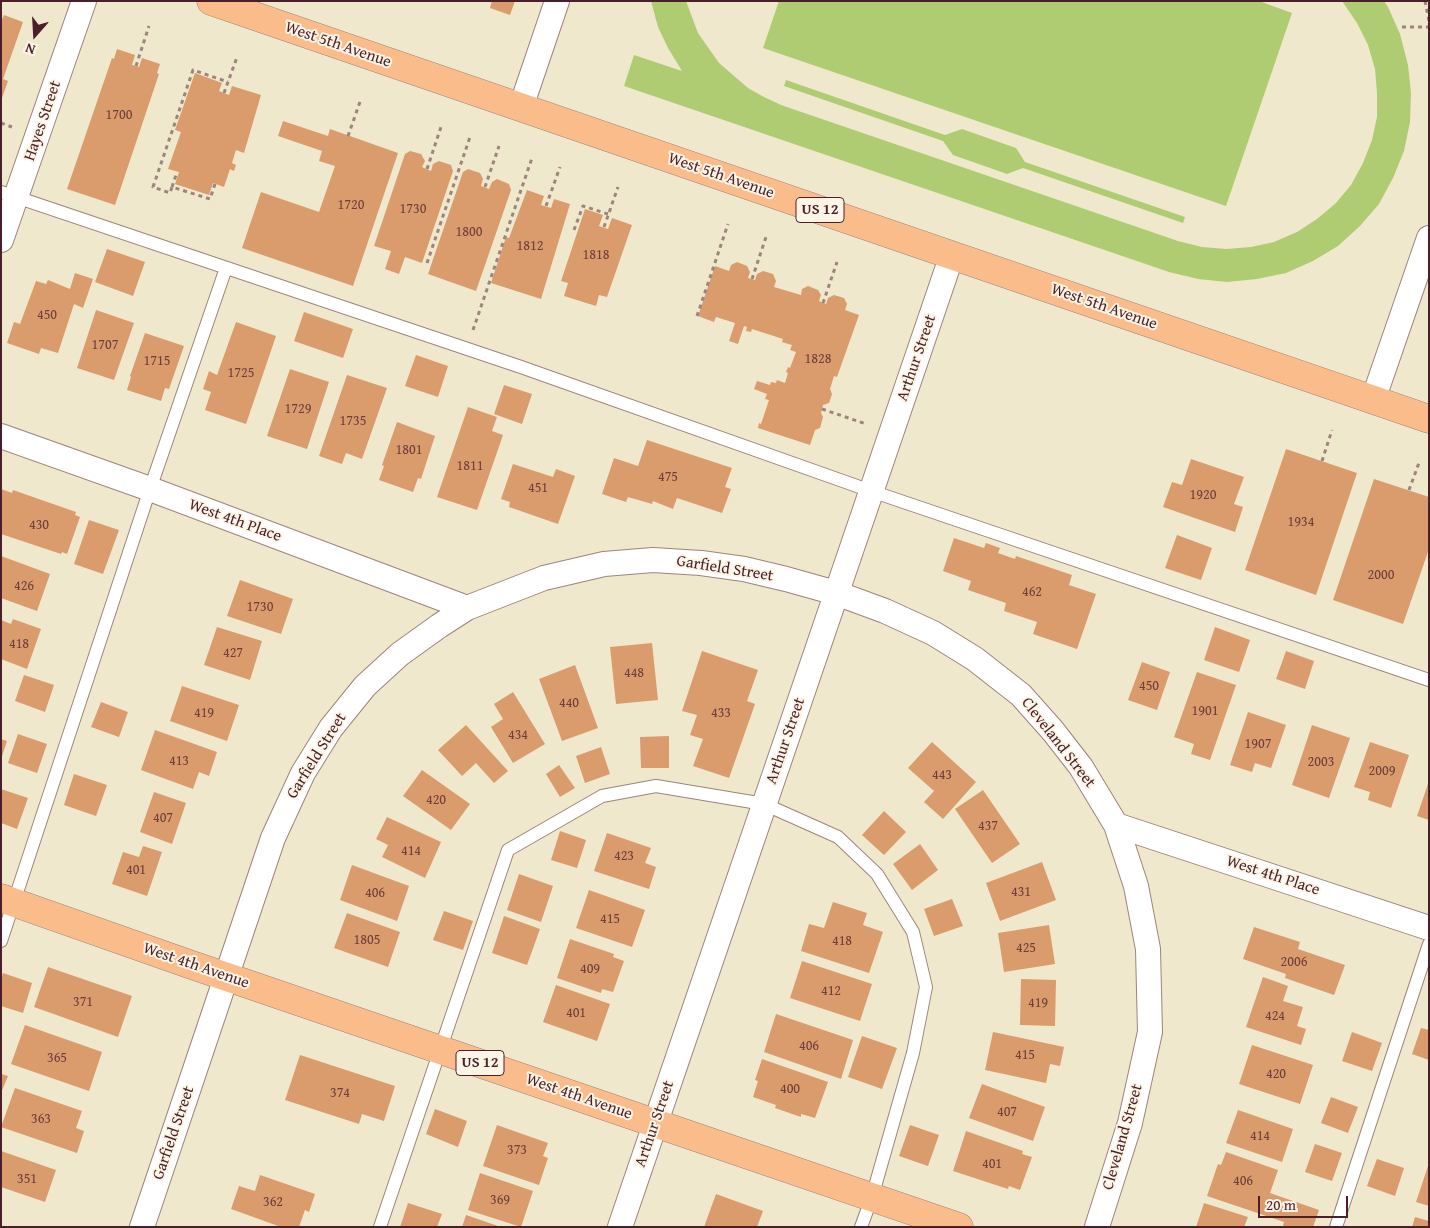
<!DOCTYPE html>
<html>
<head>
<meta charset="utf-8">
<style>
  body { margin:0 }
  #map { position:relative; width:1430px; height:1228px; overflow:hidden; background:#f0e8cc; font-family:"Gentium Book Plus",serif }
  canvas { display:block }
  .frame { position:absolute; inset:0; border:2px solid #4a1f2b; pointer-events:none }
  .north { position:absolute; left:10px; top:10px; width:50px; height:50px; -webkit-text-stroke:4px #fcf5e5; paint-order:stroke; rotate:199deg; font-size:14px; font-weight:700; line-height:20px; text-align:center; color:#4a1f2b }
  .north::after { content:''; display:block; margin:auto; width:18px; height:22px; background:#4a1f2b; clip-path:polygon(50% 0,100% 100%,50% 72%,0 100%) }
  .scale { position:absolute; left:1258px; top:1196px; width:90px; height:22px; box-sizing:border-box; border:2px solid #4a1f2b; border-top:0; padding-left:6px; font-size:15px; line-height:18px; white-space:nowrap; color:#4a1f2b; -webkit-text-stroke:4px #fcf5e5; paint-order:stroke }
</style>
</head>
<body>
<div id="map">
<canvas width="1430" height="1228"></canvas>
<div class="frame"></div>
<div class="north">N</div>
<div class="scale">20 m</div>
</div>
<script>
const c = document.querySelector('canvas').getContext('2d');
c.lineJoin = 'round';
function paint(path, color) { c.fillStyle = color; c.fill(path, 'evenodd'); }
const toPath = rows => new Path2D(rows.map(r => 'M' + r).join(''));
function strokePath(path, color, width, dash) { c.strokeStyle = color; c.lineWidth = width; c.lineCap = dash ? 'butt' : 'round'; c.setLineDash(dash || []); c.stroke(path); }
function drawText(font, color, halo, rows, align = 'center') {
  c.font = font + ' "Gentium Book Plus",serif'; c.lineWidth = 4; c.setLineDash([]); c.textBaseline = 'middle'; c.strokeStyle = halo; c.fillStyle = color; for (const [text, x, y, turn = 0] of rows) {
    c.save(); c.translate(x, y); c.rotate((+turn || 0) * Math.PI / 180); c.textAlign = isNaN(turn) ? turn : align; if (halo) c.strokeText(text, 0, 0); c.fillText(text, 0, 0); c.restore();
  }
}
paint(toPath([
  [651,1,686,1,698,33,719,63,748,88,764,97,781,105,1178,241,1202,247,1226,249,1251,247,1274,242,1297,232,1317,219,1336,203,1351,185,1363,163,1372,140,1377,117,1377,93,1375,69,1368,45,1357,23,1342,1,1384,1,1388,7,1400,34,1408,65,1411,93,1410,122,1404,151,1393,178,1379,204,1360,226,1338,246,1313,261,1286,273,1257,279,1227,282,1198,279,1169,272,624,86,634,55,682,71,668,48,658,27],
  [779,1,1259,1,1292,13,1226,206,763,48],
  [786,80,945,135,962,129,1016,148,1025,162,1185,217,1183,223,1023,168,1007,174,953,155,943,141,784,86]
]), '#afcc73');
paint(toPath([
  [492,1,515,1,510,15,490,8],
  [4,15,23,22,3,79,8,81,2,98,1,22],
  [117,49,135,55,132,65,136,66,139,67,142,58,160,64,157,73,159,74,115,205,67,189,112,58,114,59],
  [195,73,222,83,219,91,229,95,232,86,261,95,244,153,236,150,232,163,236,165,234,171,230,169,224,187,213,183,209,195,175,184,179,172,168,169,181,132,175,130],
  [283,121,328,136,330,129,398,153,353,286,242,248,261,192,319,212,335,166,319,161,322,151,278,136],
  [410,151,421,154,425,161,422,167,431,171,433,164,439,161,451,165,453,171,422,263,405,257,399,274,385,269,391,251,374,246,405,154],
  [468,169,480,173,483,179,481,186,489,189,492,182,497,179,509,184,511,190,476,291,428,274,463,172],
  [527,190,544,196,541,205,551,208,554,199,570,204,541,299,491,283,506,237,509,238],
  [585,209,603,215,599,226,608,229,612,218,632,225,607,297,599,295,596,306,564,296,568,283,561,281],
  [107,249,145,262,133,296,95,282],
  [737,262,747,266,750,272,748,278,755,280,757,274,763,271,773,274,776,281,774,287,801,295,802,289,808,286,818,290,821,295,819,301,826,304,828,298,834,295,844,298,847,304,845,310,859,315,837,377,834,376,830,389,832,394,829,403,823,405,821,413,823,417,820,428,815,430,810,445,758,428,759,423,761,424,769,400,765,399,767,394,754,389,757,381,770,385,771,382,776,383,777,380,785,383,788,373,786,372,788,367,790,368,796,352,790,350,792,345,782,342,783,339,752,329,751,332,746,331,747,327,744,326,738,344,729,341,735,323,716,317,714,322,698,316,715,266,729,271,731,265],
  [75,273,93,279,83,308,74,304,58,353,41,348,39,354,7,343,14,322,20,324,36,281,46,284,48,280,70,289],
  [96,310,134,323,114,380,77,368],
  [304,312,353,329,343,358,294,341],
  [236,322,276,336,246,424,205,410,211,392,203,389,209,371,217,375],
  [145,333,184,346,169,389,165,388,161,401,127,390,131,377,130,376],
  [416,355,448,366,438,397,405,386],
  [290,369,329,382,307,449,267,436],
  [347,375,387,388,362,459,346,453,342,464,319,456],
  [504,385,532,394,522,424,494,414],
  [468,407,497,417,492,431,503,435,477,510,437,497],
  [397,422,435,436,421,479,418,478,413,492,379,480,384,466,382,465],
  [647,440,732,468,725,487,731,489,722,513,677,498,673,509,653,501,652,504,628,497,626,502,602,494,614,458,638,466],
  [1286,449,1357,473,1316,595,1245,570],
  [1191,459,1244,477,1234,504,1243,507,1235,532,1163,507,1172,482,1182,485],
  [513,464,553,477,556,469,575,476,558,524,509,507,510,502,501,499],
  [1374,479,1429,497,1429,549,1403,624,1333,600],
  [1,489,12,493,13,490,76,512,75,515,80,517,67,554,62,552,61,554,1,534],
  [89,520,119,530,103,574,74,564],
  [1177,535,1212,548,1201,580,1165,568],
  [954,538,984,548,986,543,1000,548,998,553,1015,559,1016,556,1072,575,1069,585,1096,594,1077,649,1033,634,1037,622,1004,611,1006,603,968,590,971,581,943,571],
  [1,556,50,574,37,611,1,598],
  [240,580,293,599,281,634,227,616],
  [13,619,41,629,27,669,1,659,1,620,11,624],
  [217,627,262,641,250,680,204,665],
  [1215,627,1250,640,1239,672,1204,660],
  [652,643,658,700,616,704,610,647],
  [702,651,758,670,747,701,755,704,729,778,693,766,703,739,690,735,697,715,682,711],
  [1286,651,1314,661,1305,689,1276,679],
  [1142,662,1170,672,1157,710,1128,700],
  [575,665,598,728,562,741,539,679],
  [1197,672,1236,685,1210,760,1191,754,1194,744,1174,737],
  [24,675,54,685,45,712,15,701],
  [182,686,239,705,227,741,170,721],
  [513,692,545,744,513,763,491,727,503,719,494,704],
  [101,702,128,712,119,737,91,727],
  [1248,712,1286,725,1271,768,1255,763,1252,772,1230,765],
  [466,725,508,771,494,783,476,763,462,776,438,750],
  [1312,725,1350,738,1329,798,1292,785],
  [155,730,217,752,209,776,199,772,193,789,141,770],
  [18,734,47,744,37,773,8,763],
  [669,736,669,768,641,768,640,737],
  [1,739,7,741,2,756,1,756],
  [932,742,976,782,943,819,924,802,934,791,908,768],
  [1370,742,1409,755,1391,808,1368,800,1370,792,1354,787],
  [601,747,610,774,585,783,576,756],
  [559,765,575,788,560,797,546,774],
  [422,770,470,804,451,830,403,796],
  [74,774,107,785,96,816,64,805],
  [1429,781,1429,820,1417,816],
  [1,789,28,798,17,829,1,823],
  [983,790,1020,844,992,863,955,809],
  [154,792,186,803,172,844,140,832],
  [884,811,906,832,884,855,862,835],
  [387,817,441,842,425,878,382,857,388,845,376,839],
  [560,831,586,840,577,868,551,860],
  [607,833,651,848,645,863,656,867,649,889,594,871],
  [920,844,938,870,912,890,893,864],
  [143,846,162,852,147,896,112,884,123,852,139,857],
  [1042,862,1056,900,1000,921,986,883],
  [352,865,409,886,397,921,340,900],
  [519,874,553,886,541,922,507,910],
  [589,890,645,910,632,947,576,928],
  [952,899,963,926,934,936,924,909],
  [833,902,867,913,863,925,883,932,869,973,801,951,809,924,824,928],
  [444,911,473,921,463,950,433,940],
  [347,913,400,932,388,967,334,948],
  [504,916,540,929,527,965,492,953],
  [1049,925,1055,964,1004,972,998,933],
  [1254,927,1300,942,1298,949,1345,965,1334,995,1285,978,1286,974,1243,959],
  [570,939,614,954,613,957,624,961,613,992,602,989,601,993,557,978],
  [802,961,872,984,860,1021,790,998],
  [48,967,132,996,118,1037,34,1007],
  [3,973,32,983,23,1013,1,1006,1,979],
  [1263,977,1288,986,1283,1001,1303,1007,1297,1026,1306,1029,1301,1045,1246,1027],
  [1021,979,1056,980,1055,1026,1020,1025],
  [556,985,610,1004,597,1041,543,1022],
  [776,1014,853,1040,841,1079,764,1052],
  [25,1025,102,1052,89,1091,11,1064],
  [1421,1028,1429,1030,1429,1060,1412,1054],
  [993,1032,1064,1047,1060,1066,1050,1064,1046,1083,985,1070],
  [1352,1032,1382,1043,1372,1071,1342,1061],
  [862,1036,897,1048,882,1089,848,1077],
  [1252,1045,1313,1065,1300,1104,1239,1084],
  [300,1055,395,1086,384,1121,362,1114,359,1124,285,1100],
  [762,1059,828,1082,815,1118,801,1114,801,1117,775,1108,776,1105,753,1097,758,1081,755,1080],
  [1,1074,8,1076,1,1093],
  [982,1084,1045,1107,1033,1141,969,1118],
  [15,1088,82,1111,76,1128,84,1131,77,1153,1,1127],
  [1331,1097,1358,1107,1348,1133,1321,1123],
  [435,1109,467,1121,458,1147,426,1134],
  [1238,1110,1293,1129,1282,1162,1226,1143],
  [497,1125,548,1143,543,1156,548,1158,539,1185,483,1166],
  [910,1125,939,1135,928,1166,899,1156],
  [966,1131,1023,1151,1022,1154,1032,1157,1020,1190,1009,1186,1008,1189,953,1171],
  [1315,1144,1342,1153,1332,1181,1305,1172],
  [1,1151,56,1170,45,1202,1,1187],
  [1226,1152,1278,1170,1270,1193,1319,1210,1313,1227,1285,1227,1283,1226,1284,1222,1207,1196,1218,1164,1221,1165],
  [1377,1159,1404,1168,1395,1196,1367,1186],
  [1429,1163,1429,1206,1416,1202],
  [480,1173,533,1191,521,1227,468,1210],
  [260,1175,315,1194,309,1212,305,1210,299,1227,281,1227,231,1209,239,1186,255,1191],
  [716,1194,763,1211,757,1227,704,1227],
  [408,1203,442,1214,437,1227,400,1227],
  [1204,1203,1248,1217,1244,1227,1196,1227],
  [466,1215,498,1226,498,1227,462,1227],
  [1415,1217,1429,1221,1429,1227,1412,1227]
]), '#da9b6d');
const lane = toPath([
  [1,192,521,367,871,491,1429,680],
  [1,941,150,489,226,268],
  [380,1227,508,850,602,796,656,786,764,804,838,837,877,874,913,932,926,987,913,1053,872,1197,861,1227],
  [1336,1227,1429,944]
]);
const street = toPath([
  [521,107,557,1],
  [1,240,84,1],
  [1373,400,1429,238],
  [1,436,150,489,467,608],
  [1116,825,1429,928],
  [142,1227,273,838,303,773,331,728,365,686,400,654,439,626,467,608,544,578,604,564,653,560,701,563,744,569,786,579,836,593,885,611,933,633,975,659,1021,695,1053,731,1081,767,1116,825,1136,886,1148,949,1150,1032,1130,1123,1097,1227],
  [620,1227,952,255]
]);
const primary = toPath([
  [211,1,1429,419],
  [1,898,189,964,959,1227]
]);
strokePath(lane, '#9d847c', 14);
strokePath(street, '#9d847c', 26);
strokePath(primary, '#9d847c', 29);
strokePath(toPath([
  [1425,1,1429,21],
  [1402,27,1429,27],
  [136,66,149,26],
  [224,93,237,57],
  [1,123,12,127],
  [348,136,361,99],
  [427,169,441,127],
  [215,184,210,199,172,187,170,193,153,187,193,70,228,82],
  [172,187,177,172],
  [485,187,499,146],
  [546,206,560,167],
  [604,227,618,187],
  [574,230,583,206,608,214],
  [427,263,470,137],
  [752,279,766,237],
  [823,303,837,262],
  [697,316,728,224],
  [473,330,532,158],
  [822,409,866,424],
  [1322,461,1332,430],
  [1409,490,1420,460]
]), '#9d847c', 3, [4, 4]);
strokePath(lane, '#fff', 12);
strokePath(street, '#fff', 24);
strokePath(primary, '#fabc8b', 28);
drawText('14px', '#6e3e3c', null, [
  ["1700",119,115],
  ["1720",351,205],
  ["1730",413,209],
  ["1800",469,232],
  ["1812",530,246],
  ["1818",596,255],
  ["450",47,315],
  ["1707",105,345],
  ["1828",818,359],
  ["1715",157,361],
  ["1725",241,373],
  ["1729",298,409],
  ["1735",353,421],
  ["1801",409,450],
  ["1811",470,466],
  ["475",668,477],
  ["451",538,488],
  ["1920",1203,495],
  ["1934",1301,522],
  ["430",39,525],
  ["2000",1381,575],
  ["426",24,586],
  ["462",1032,592],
  ["1730",260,607],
  ["418",19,644],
  ["427",233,653],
  ["448",634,673],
  ["450",1149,686],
  ["440",569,703],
  ["1901",1205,711],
  ["419",204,713],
  ["433",721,713],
  ["434",518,735],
  ["1907",1258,744],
  ["413",179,761],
  ["2003",1321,762],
  ["2009",1382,771],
  ["443",942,775],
  ["420",436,800],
  ["407",163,818],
  ["437",988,826],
  ["414",411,851],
  ["423",624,856],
  ["401",136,870],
  ["431",1021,892],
  ["406",375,893],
  ["415",610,919],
  ["1805",367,940],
  ["418",842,941],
  ["425",1026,948],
  ["2006",1294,962],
  ["409",590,969],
  ["412",831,991],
  ["371",83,1002],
  ["419",1038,1003],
  ["401",576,1013],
  ["424",1275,1016],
  ["406",809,1046],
  ["415",1025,1055],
  ["365",57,1058],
  ["420",1276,1074],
  ["400",790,1089],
  ["374",340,1093],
  ["407",1007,1112],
  ["363",41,1119],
  ["414",1260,1136],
  ["373",517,1150],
  ["401",992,1164],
  ["351",27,1179],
  ["406",1243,1181],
  ["369",500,1200],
  ["362",273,1202]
]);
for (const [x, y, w] of [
  [820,210,48],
  [480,1063,48]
]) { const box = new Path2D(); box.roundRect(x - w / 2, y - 12.5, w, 25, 4); c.fillStyle = '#fcf5e5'; c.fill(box); strokePath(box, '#4a1f2b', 1); }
drawText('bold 15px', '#4a1f2b', null, [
  ["US 12",820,210],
  ["US 12",480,1063]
]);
drawText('16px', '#4a1f2b', '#fcf5e5', [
  ["West 5th Avenue",338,45,19],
  ["Hayes Street",43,121,-71],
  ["West 5th Avenue",721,176,19],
  ["West 5th Avenue",1104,307,19],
  ["Arthur Street",917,358,-71],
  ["West 4th Place",235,521,20],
  ["Garfield Street",725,569,9],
  ["Arthur Street",786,741,-71],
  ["Cleveland Street",1058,743,52],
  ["Garfield Street",317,756,-58],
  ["West 4th Place",1273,876,18],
  ["West 4th Avenue",196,966,19],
  ["West 4th Avenue",579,1097,19],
  ["Arthur Street",655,1124,-71],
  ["Garfield Street",174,1133,-71],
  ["Cleveland Street",1123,1137,-74]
]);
</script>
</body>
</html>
